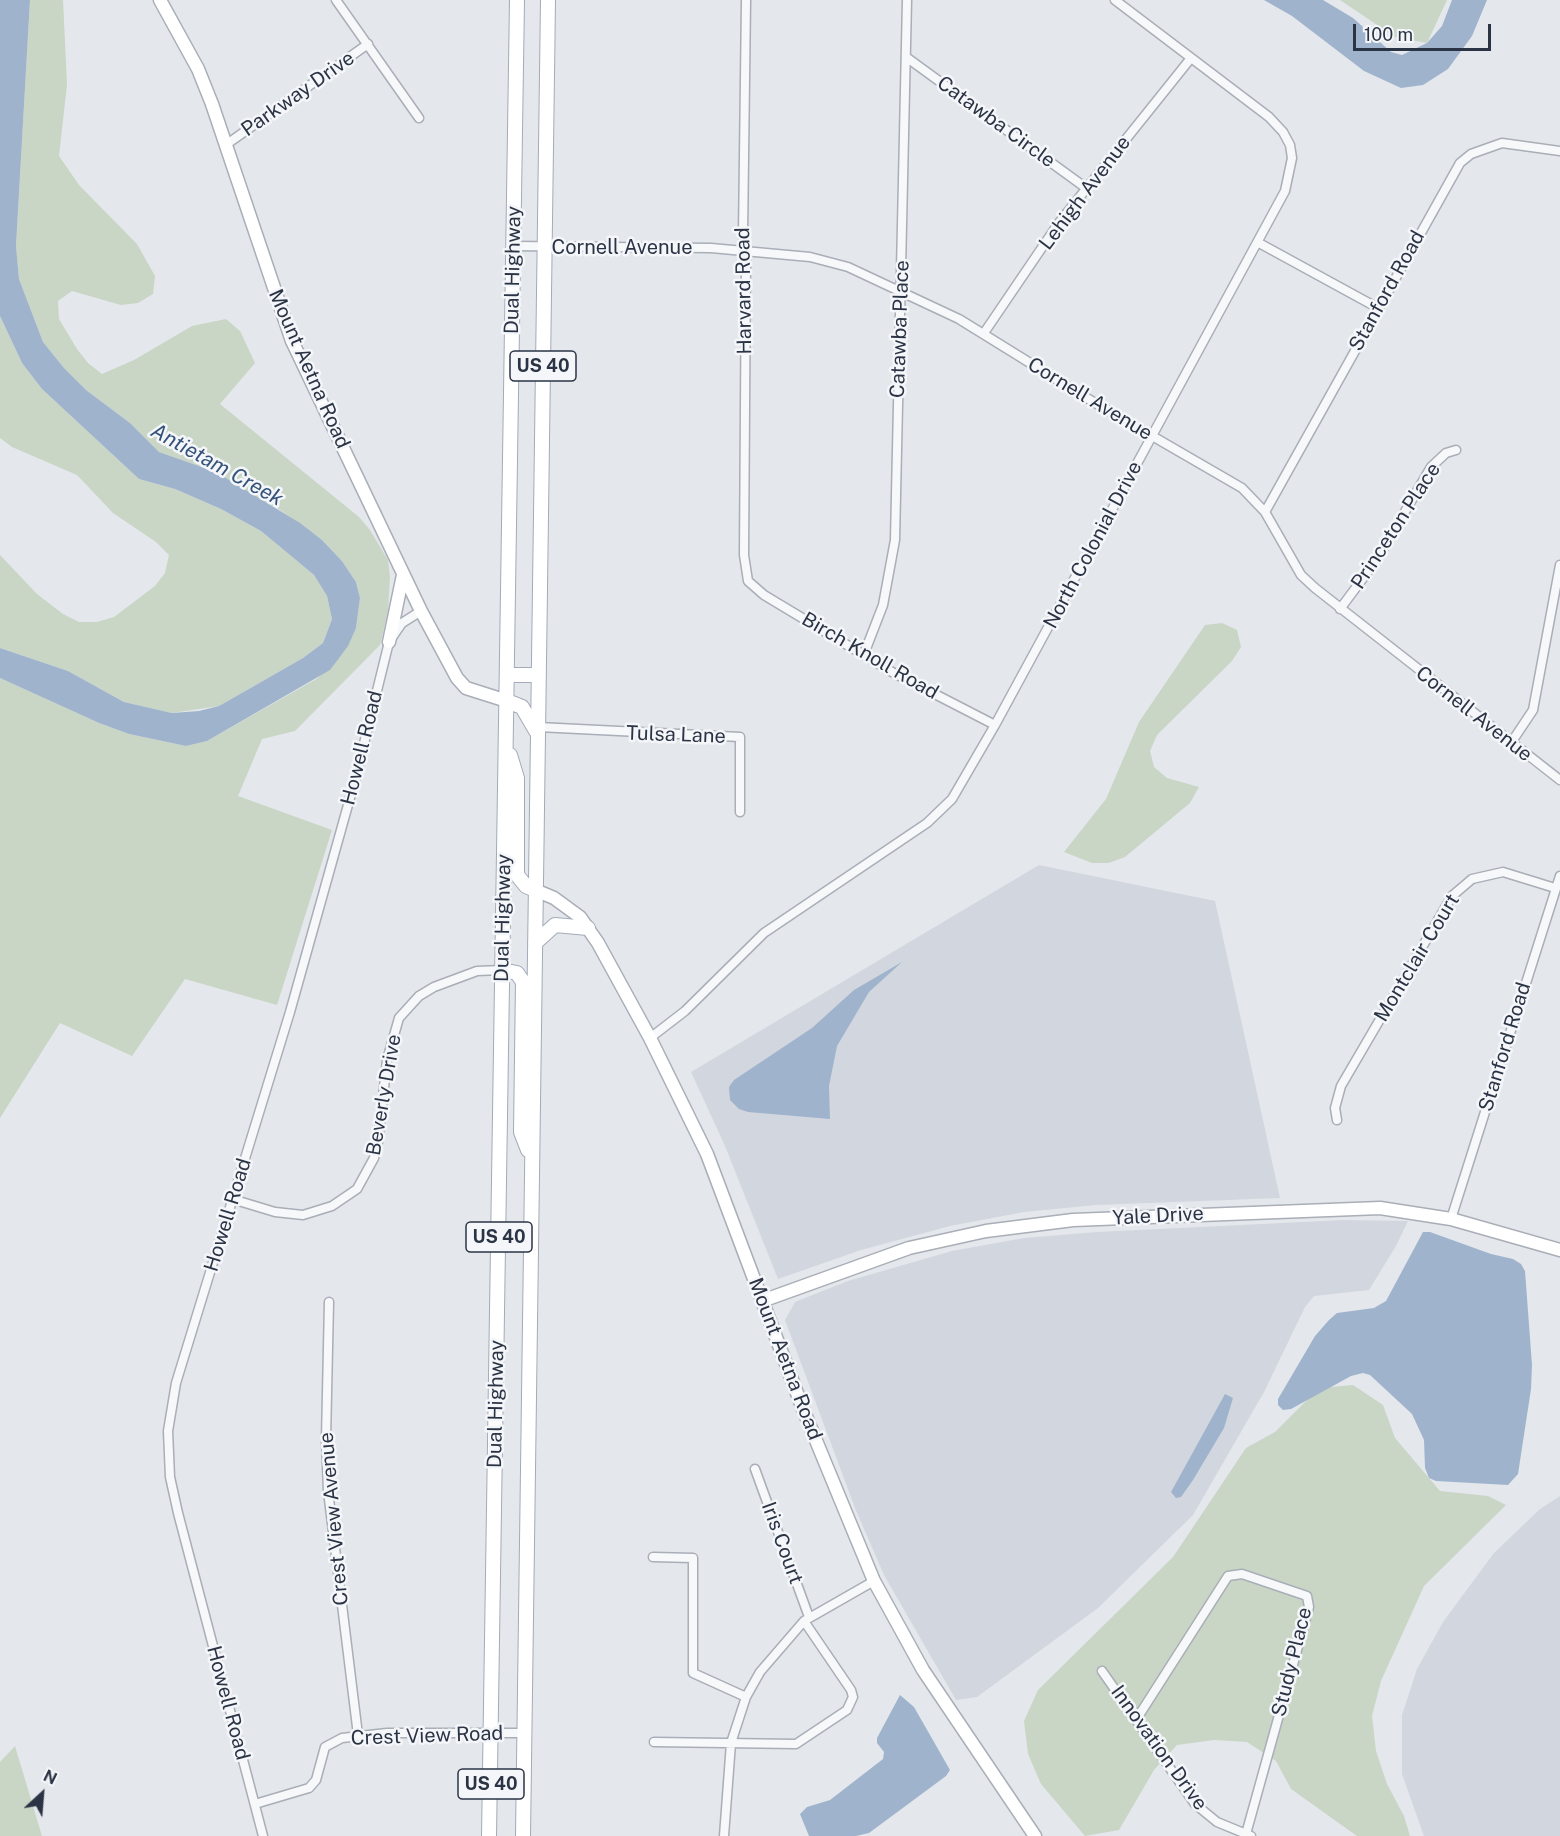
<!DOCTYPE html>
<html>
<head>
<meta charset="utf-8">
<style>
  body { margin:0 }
  #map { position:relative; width:1560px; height:1836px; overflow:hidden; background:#e4e7ec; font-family:"Public Sans",sans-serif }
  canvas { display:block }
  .north { position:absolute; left:12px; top:1764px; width:60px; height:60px; -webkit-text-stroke:4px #f4f6f9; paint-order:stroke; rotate:26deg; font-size:16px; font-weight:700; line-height:24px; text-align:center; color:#2b3445 }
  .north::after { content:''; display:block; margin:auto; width:21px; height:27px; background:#2b3445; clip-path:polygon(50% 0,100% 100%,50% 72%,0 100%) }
  .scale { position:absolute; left:1353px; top:24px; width:138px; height:27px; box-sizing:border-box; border:3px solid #2b3445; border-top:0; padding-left:8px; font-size:18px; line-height:21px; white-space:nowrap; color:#2b3445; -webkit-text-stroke:4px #f4f6f9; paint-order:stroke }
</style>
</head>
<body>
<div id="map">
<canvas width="1560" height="1836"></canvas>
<div class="north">N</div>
<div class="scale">100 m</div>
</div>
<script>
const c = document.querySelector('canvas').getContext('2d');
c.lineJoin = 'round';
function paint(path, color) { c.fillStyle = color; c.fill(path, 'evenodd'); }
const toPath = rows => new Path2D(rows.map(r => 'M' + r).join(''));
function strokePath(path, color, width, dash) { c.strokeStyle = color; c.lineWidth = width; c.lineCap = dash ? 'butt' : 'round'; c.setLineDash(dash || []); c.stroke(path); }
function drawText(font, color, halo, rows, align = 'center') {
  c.font = font + ' "Public Sans",sans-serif'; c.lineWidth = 5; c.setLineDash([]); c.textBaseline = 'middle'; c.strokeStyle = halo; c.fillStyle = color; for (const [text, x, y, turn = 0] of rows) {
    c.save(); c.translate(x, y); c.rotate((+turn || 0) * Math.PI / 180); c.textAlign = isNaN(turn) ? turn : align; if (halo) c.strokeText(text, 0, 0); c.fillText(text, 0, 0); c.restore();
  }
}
paint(toPath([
  [1039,865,1215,901,1280,1198,1096,1205,1024,1212,950,1226,861,1250,778,1279,725,1146,691,1072],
  [1344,1220,1408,1221,1396,1246,1369,1290,1314,1296,1305,1307,1264,1392,1193,1515,1098,1608,977,1697,956,1700,884,1575,855,1508,785,1320,795,1302,848,1281,952,1251,1024,1238,1097,1232],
  [1560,1496,1560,1836,1424,1836,1402,1774,1402,1715,1417,1669,1443,1622,1494,1553,1540,1509]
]), '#d2d6de');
paint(toPath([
  [30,0,63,0,67,85,59,156,79,185,137,244,155,276,153,294,138,303,121,305,72,291,58,301,59,319,77,349,88,363,102,374,134,360,192,326,226,319,240,331,255,363,220,404,359,517,370,530,388,560,390,577,388,611,380,645,295,731,262,739,238,796,332,830,277,1005,185,979,132,1056,60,1023,0,1118,0,678,99,723,129,734,186,746,207,741,318,678,356,628,360,598,356,582,342,561,322,540,277,508,253,497,216,472,159,452,130,423,86,390,64,368,43,342,19,279,16,246],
  [1340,0,1447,0,1427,43,1395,37],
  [0,316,22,363,42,389,139,479,175,489,221,509,261,531,314,575,327,596,332,619,323,643,303,658,219,706,172,713,124,702,68,671,0,648,0,555,37,594,63,614,79,622,97,622,114,617,155,586,165,573,169,555,156,542,113,513,77,475,12,447,0,438],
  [1222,623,1237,630,1241,647,1232,661,1157,735,1150,751,1154,767,1167,778,1199,787,1190,803,1125,857,1109,863,1092,863,1064,852,1106,799,1139,722,1205,625],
  [1353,1385,1383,1405,1395,1438,1440,1491,1488,1496,1506,1505,1424,1586,1381,1681,1372,1716,1376,1751,1387,1784,1404,1816,1410,1836,1357,1836,1291,1789,1276,1761,1247,1742,1214,1740,1177,1745,1154,1770,1119,1830,1085,1836,1041,1784,1028,1754,1024,1721,1038,1690,1173,1557,1246,1448,1275,1432,1319,1388],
  [15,1746,42,1836,0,1836,0,1762]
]), '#c9d6c5');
paint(toPath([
  [0,0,30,0,16,246,19,279,43,342,64,368,86,390,130,423,159,452,216,472,300,523,322,540,342,561,356,582,360,598,356,628,348,646,330,670,207,741,186,746,129,734,99,723,0,678,0,648,68,671,124,702,172,713,199,711,219,706,303,658,323,643,332,619,327,596,314,575,261,531,221,509,175,489,139,479,42,389,22,363,0,316],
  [1264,0,1323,0,1353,18,1391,52,1402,55,1427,43,1442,26,1452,0,1487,0,1472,36,1448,69,1423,85,1401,88,1364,71,1292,16],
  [902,962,869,992,837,1046,829,1086,830,1119,748,1112,739,1109,730,1100,729,1087,734,1080,812,1028,854,990],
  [1423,1232,1430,1232,1491,1254,1513,1259,1521,1264,1525,1271,1532,1365,1531,1389,1518,1474,1508,1485,1436,1481,1429,1478,1425,1468,1424,1440,1412,1414,1370,1375,1363,1373,1351,1376,1291,1409,1283,1410,1278,1405,1278,1399,1315,1336,1329,1320,1337,1313,1374,1308,1386,1301],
  [1225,1394,1233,1398,1224,1428,1193,1480,1181,1497,1176,1498,1171,1492],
  [900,1695,914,1707,950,1770,946,1776,869,1833,856,1836,809,1836,800,1814,807,1807,830,1800,883,1759,884,1752,877,1743,877,1738]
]), '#9fb4cc');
const street = toPath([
  [336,0,419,118],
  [746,0,743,236,746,260,744,555,748,581,764,595,892,672,995,725],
  [906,57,1086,188],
  [227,144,368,44],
  [1259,243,1378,308],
  [513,246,711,248,810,257,848,267,959,319,1085,397,1242,488,1265,512,1301,575,1315,588,1560,780],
  [984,333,1058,224,1191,58],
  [1265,512,1460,163,1471,154,1502,143,1560,151],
  [1340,609,1378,558,1431,467,1446,453,1456,450],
  [864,654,883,605,895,540,907,0],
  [538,727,740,737,740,812],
  [1511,743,1533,710,1560,565],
  [650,1038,685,1011,764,933,927,823,952,799,995,725,1285,191,1292,158,1290,145,1283,132,1269,117,1115,0],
  [1337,1120,1335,1108,1341,1086,1452,896,1472,879,1503,872,1555,888],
  [232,1199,275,1212,303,1215,332,1206,357,1189,374,1158,378,1142,387,1060,399,1018,419,996,434,987,477,971,502,970],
  [1451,1219,1560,876],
  [329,1302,326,1439,328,1491,358,1735],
  [755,1469,809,1617],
  [653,1557,693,1558,693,1673,746,1697],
  [1102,1671,1195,1804,1217,1822,1251,1836],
  [1136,1720,1228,1576,1242,1574,1307,1596,1309,1607,1246,1834],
  [654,1742,796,1744,847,1710,853,1697,851,1690,804,1621],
  [255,1804,309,1788,316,1780,325,1747,342,1738,387,1733,523,1733],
  [263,1836,178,1513,170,1477,168,1431,176,1383,290,1012,355,780,389,642,402,623,421,611],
  [724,1836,731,1743,746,1697,760,1672,804,1621,874,1581]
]);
const secondary = toPath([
  [160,0,198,69,212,104,292,341,421,611,457,678,466,688,507,701],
  [389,642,403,575],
  [535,890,554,898,580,917,598,943,650,1038,707,1154,803,1409,874,1581,923,1670,1035,1836],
  [762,1301,909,1248,986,1231,1073,1220,1380,1208,1451,1219,1560,1250]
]);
const primary = toPath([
  [507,675,538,675],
  [507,701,522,707,536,731],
  [510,755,517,778,517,875,526,886,535,890],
  [535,943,555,925,588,928],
  [502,970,517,973,523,982,521,1132,528,1150],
  [489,1836,517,0],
  [523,1836,548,0]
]);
strokePath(street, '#a9aeb7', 11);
strokePath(secondary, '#a9aeb7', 15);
strokePath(primary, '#a3abb8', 16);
strokePath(street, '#f7f8fa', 8);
strokePath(secondary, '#fff', 12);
strokePath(primary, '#fff', 14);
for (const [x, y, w] of [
  [543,366,66],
  [499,1237,66],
  [491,1784,66]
]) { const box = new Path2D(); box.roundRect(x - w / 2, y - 15, w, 30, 4.5); c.fillStyle = '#f4f6f9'; c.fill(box); strokePath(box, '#2b3445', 1.5); }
drawText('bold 18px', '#2b3445', null, [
  ["US 40",543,366],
  ["US 40",499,1237],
  ["US 40",491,1784]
]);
drawText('20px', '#2b3445', '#f4f6f9', [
  ["Parkway Drive",298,94,-35],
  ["Catawba Circle",996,122,36],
  ["Lehigh Avenue",1085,193,-53],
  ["Cornell Avenue",622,248],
  ["Dual Highway",513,270,-89],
  ["Harvard Road",744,291,-91],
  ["Stanford Road",1387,291,-61],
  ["Catawba Place",900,329,-88],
  ["Mount Aetna Road",309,369,66],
  ["Cornell Avenue",1090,399,31],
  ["Princeton Place",1396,526,-57],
  ["North Colonial Drive",1093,545,-62],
  ["Birch Knoll Road",870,656,30],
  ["Cornell Avenue",1474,714,38],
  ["Tulsa Lane",676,735,2],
  ["Howell Road",362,748,-76],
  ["Dual Highway",503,918,-89],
  ["Montclair Court",1417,958,-59],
  ["Stanford Road",1505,1047,-73],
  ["Beverly Drive",384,1095,-80],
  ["Howell Road",228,1215,-73],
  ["Yale Drive",1158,1216,-3],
  ["Mount Aetna Road",785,1359,69],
  ["Dual Highway",496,1404,-89],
  ["Crest View Avenue",334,1519,-95],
  ["Iris Court",782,1543,70],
  ["Study Place",1292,1662,-76],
  ["Howell Road",228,1703,75],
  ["Crest View Road",427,1736,-2],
  ["Innovation Drive",1159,1748,54]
]);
drawText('italic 21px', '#34527a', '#f4f6f9', [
  ["Antietam Creek",217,465,29]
]);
</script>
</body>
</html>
